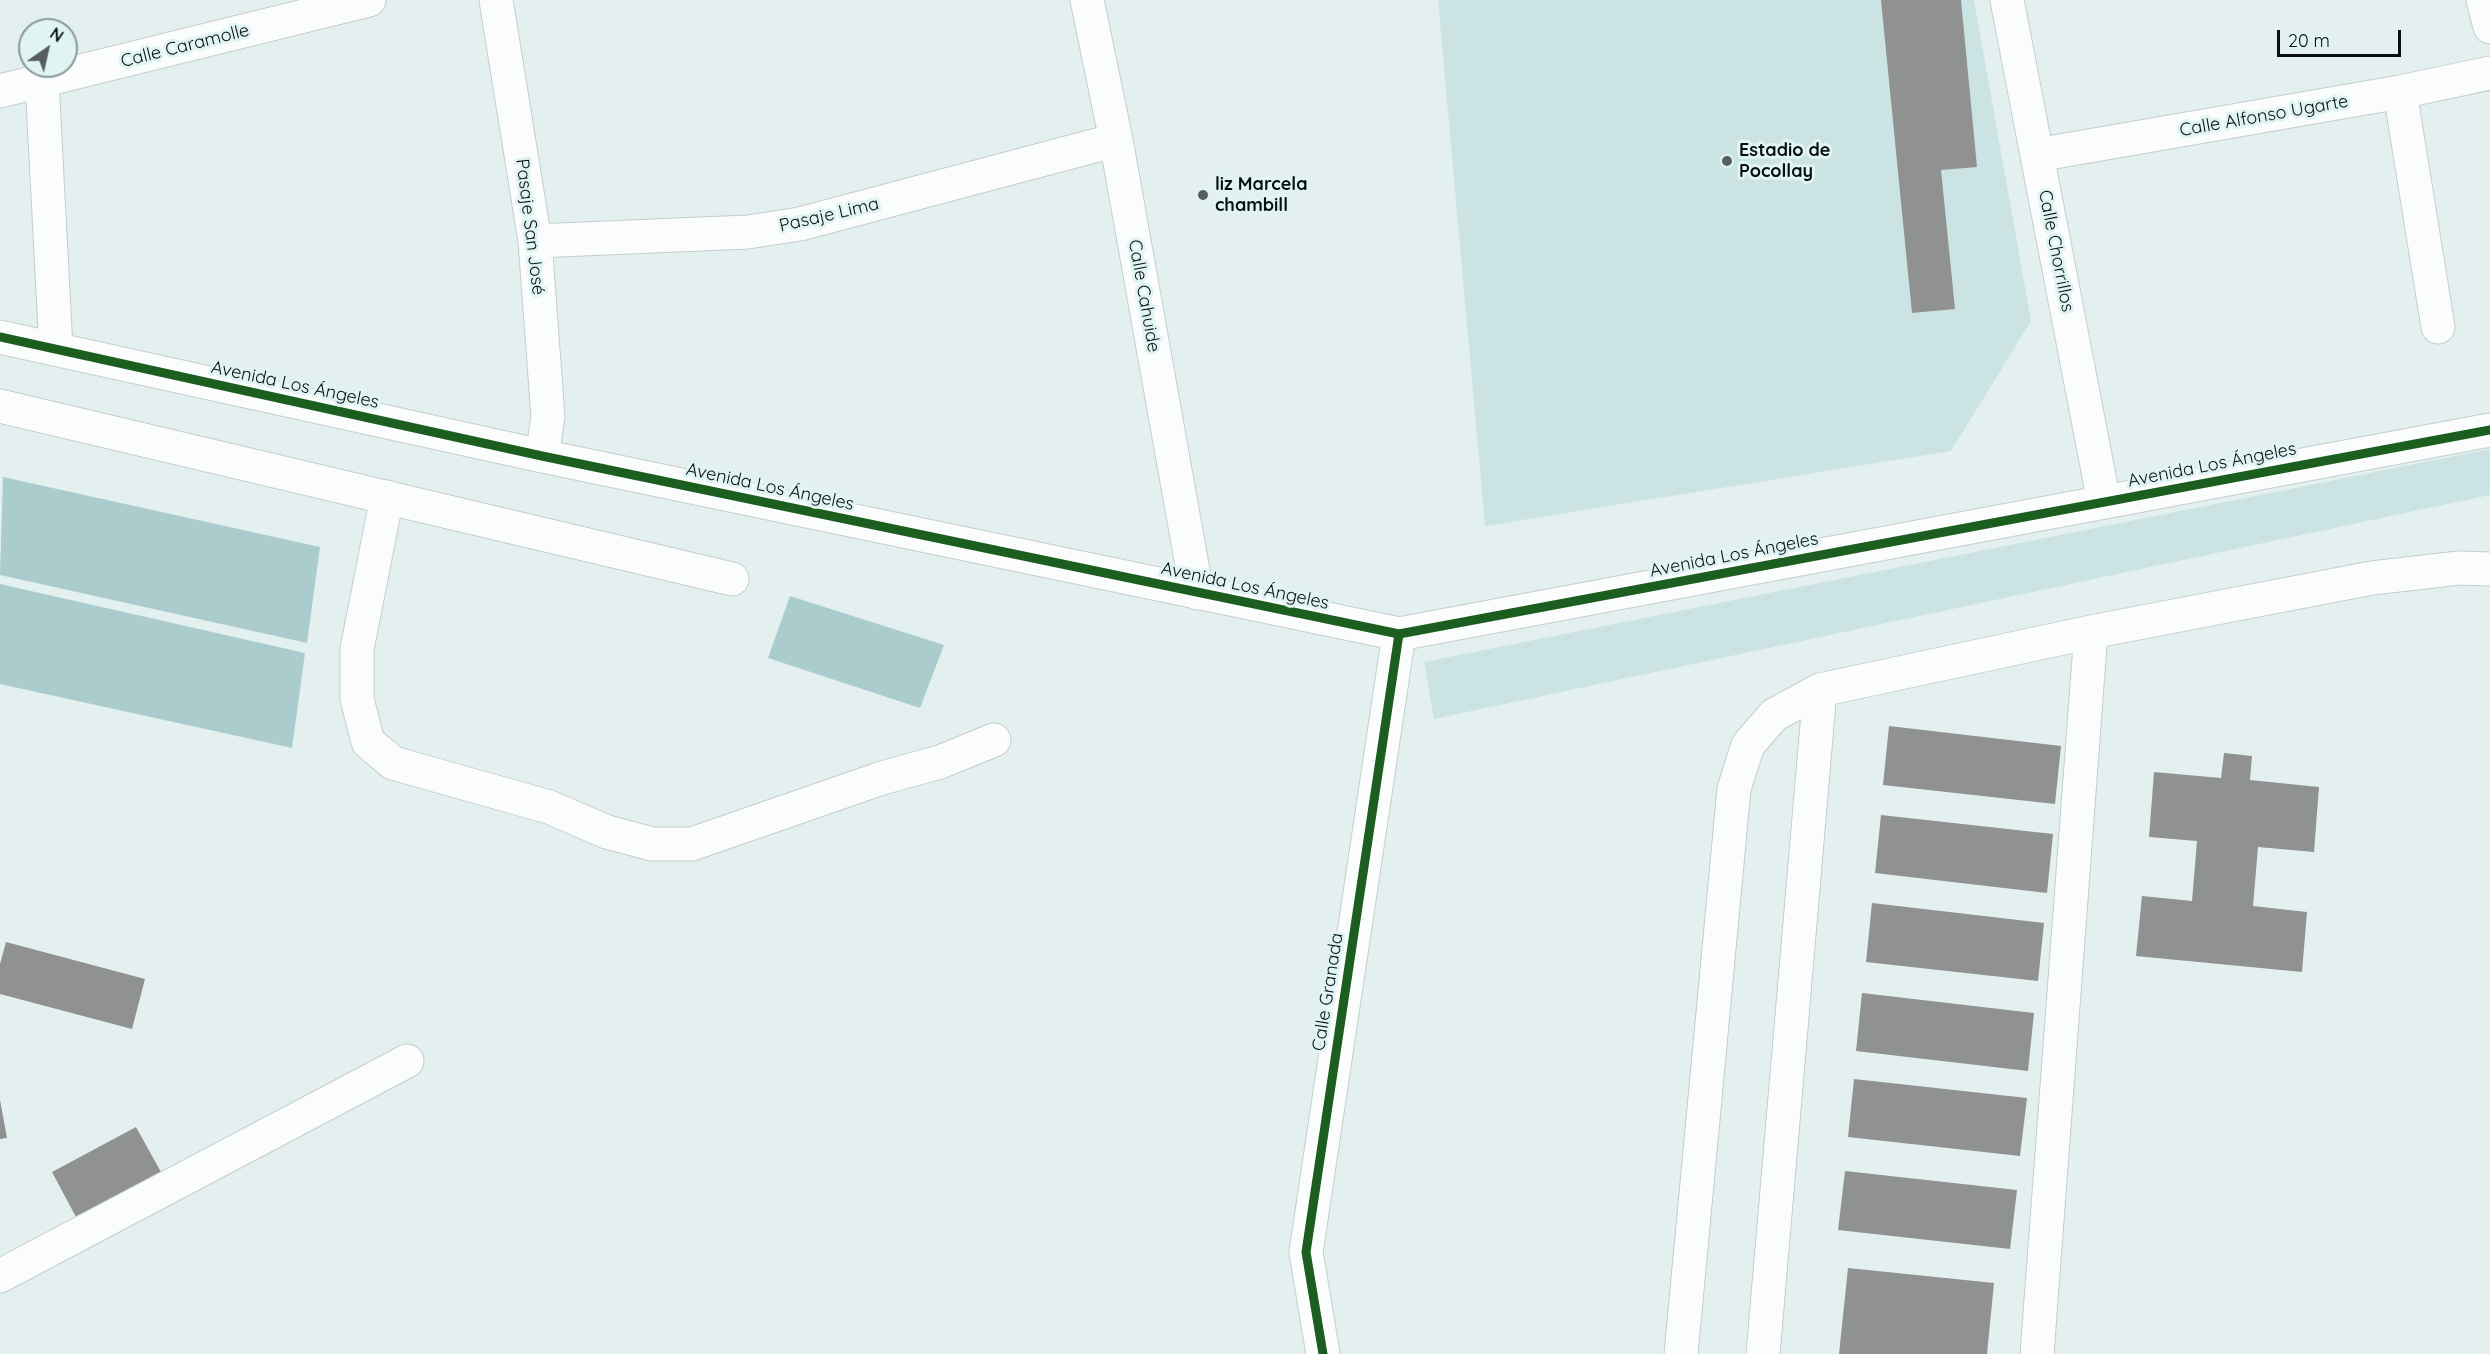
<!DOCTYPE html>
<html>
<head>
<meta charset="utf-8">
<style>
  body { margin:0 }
  #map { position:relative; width:2490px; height:1354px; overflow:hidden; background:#e4f0f0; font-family:Quicksand,sans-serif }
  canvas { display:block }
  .north { position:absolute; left:18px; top:18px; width:60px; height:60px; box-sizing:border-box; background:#e0f4f4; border:2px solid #8a9899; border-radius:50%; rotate:34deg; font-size:16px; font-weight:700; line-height:24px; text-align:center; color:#090f10 }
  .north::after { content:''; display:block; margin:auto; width:21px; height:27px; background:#565e5e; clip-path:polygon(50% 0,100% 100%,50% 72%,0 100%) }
  .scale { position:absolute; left:2277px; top:30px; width:124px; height:27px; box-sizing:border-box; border:3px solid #090f10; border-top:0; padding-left:8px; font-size:18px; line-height:21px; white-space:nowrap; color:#090f10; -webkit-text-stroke:4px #e0f4f4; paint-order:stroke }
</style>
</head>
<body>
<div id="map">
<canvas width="2490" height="1354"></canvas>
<div class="north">N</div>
<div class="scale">20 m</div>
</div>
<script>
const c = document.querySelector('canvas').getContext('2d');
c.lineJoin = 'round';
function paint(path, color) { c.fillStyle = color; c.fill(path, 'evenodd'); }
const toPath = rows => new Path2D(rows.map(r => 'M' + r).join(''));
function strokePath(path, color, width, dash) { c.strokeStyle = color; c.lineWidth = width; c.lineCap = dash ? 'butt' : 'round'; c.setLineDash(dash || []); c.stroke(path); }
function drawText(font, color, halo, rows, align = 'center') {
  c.font = font + ' Quicksand,sans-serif'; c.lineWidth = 6; c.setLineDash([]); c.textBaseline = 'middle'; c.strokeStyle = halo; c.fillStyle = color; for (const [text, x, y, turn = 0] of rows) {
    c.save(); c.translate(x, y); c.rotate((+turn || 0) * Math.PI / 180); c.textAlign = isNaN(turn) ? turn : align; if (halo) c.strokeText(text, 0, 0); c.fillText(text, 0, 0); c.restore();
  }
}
paint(toPath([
  [1438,0,1974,0,2031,321,1951,451,1485,526],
  [2490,449,2490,495,1434,719,1424,662]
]), '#cbe3e3');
paint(toPath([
  [3,477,320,547,307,643,0,575],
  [0,584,305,653,292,748,0,684],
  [790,596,944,645,920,708,768,658]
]), '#abcccc');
paint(toPath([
  [1881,0,1961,0,1977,167,1941,170,1955,309,1912,313],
  [1889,726,2061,746,2055,804,1883,785],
  [2224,753,2252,756,2250,780,2319,787,2314,852,2258,847,2253,906,2307,912,2302,972,2136,956,2142,896,2192,901,2197,841,2149,837,2154,772,2221,778],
  [1881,815,2053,834,2047,893,1875,873],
  [1872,903,2044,923,2038,981,1866,962],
  [6,942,145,979,132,1029,0,994,0,964],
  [1862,993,2034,1013,2028,1071,1856,1051],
  [1854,1079,2027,1098,2020,1156,1848,1137],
  [0,1100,7,1138,0,1139],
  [136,1127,161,1172,76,1217,52,1172],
  [1845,1171,2017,1190,2010,1249,1838,1230],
  [1848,1268,1994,1283,1987,1354,1839,1354]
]), '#8f9290');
const minor = toPath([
  [496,0,535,241,548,417,542,456],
  [1087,0,1116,140,1197,593],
  [2007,0,2104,502],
  [2483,0,2490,27],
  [42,81,56,349],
  [0,91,369,0],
  [2400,92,2438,327],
  [2037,155,2400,92,2490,73],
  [535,241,748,232,800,224,1116,140],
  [0,337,542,456,1399,634,2490,430],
  [0,406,732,579],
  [387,497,357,649,357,699,368,742,393,763,549,807,607,832,652,844,692,844,882,778,940,762,994,740],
  [0,1276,407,1061],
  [1323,1354,1306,1252,1399,634],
  [1681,1354,1734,789,1748,745,1774,715,1820,690,2091,632,2372,578,2459,568,2490,569],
  [1763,1354,1820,690],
  [2037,1354,2091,632]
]);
strokePath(minor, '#c4cdcc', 35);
strokePath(minor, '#fbfdfd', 33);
strokePath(toPath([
  [0,337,542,456,1399,634,2490,430],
  [1323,1354,1306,1252,1399,634]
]), '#1b5e20', 9);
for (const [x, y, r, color] of [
  [1727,161,6,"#565e5e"],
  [1203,195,6,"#565e5e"]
]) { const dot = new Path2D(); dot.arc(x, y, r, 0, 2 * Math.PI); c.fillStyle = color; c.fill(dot); strokePath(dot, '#e0f4f4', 2); }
drawText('18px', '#090f10', '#e0f4f4', [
  ["Calle Caramolle",185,46,-14],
  ["Calle Alfonso Ugarte",2264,116,-10],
  ["Pasaje Lima",829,215,-13],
  ["Pasaje San José",530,227,83],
  ["Calle Chorrillos",2056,251,79],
  ["Calle Cahuide",1144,296,80],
  ["Avenida Los Ángeles",295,385,12],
  ["Avenida Los Ángeles",2212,465,-11],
  ["Avenida Los Ángeles",770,487,12],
  ["Avenida Los Ángeles",1734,555,-11],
  ["Avenida Los Ángeles",1245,586,12],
  ["Calle Granada",1328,992,-81]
]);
drawText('bold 18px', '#090f10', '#e0f4f4', [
  ["Estadio de",1739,151],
  ["Pocollay",1739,172],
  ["liz Marcela",1215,185],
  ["chambill",1215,206]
], 'left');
</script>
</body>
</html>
